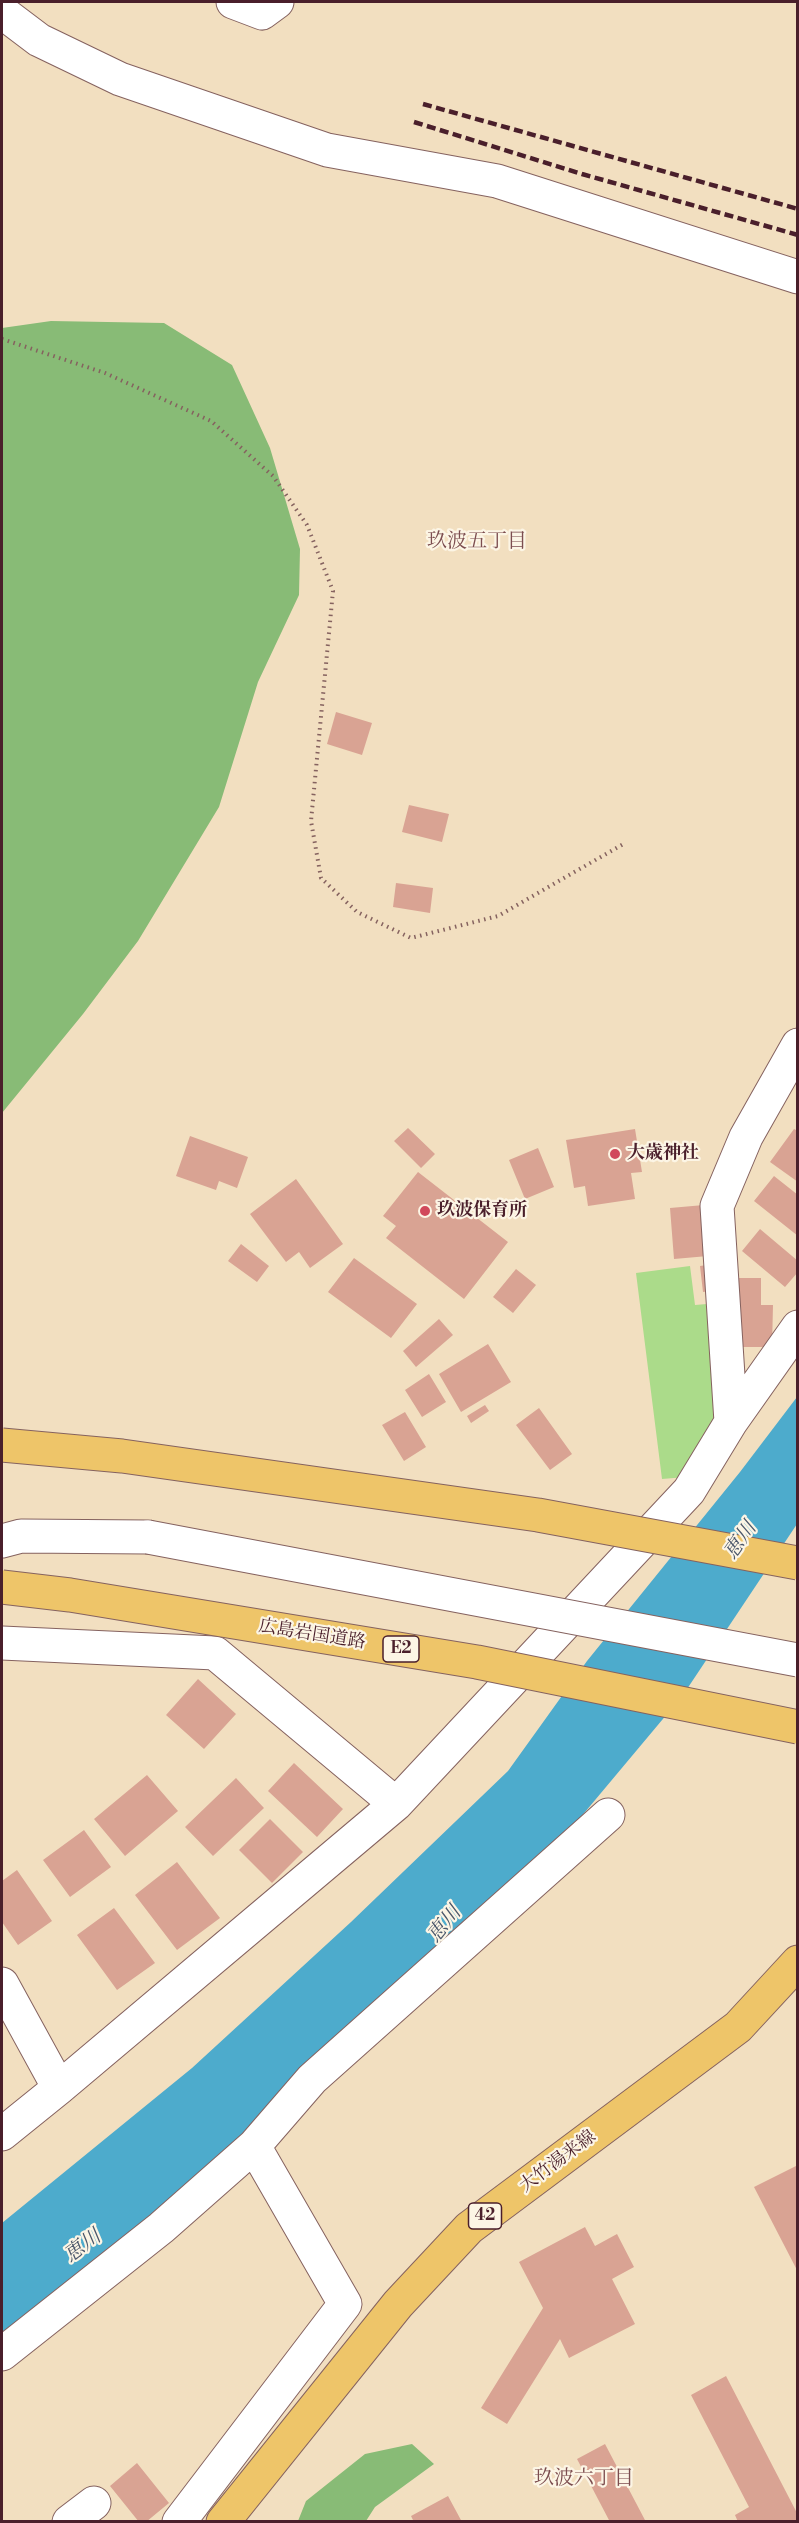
<!DOCTYPE html>
<html>
<head>
<meta charset="utf-8">
<style>
  body { margin:0 }
  #map { position:relative; width:799px; height:2523px; overflow:hidden; background:#f2dfc0; font-family:"Libre Bodoni",serif }
  canvas { display:block }
  .frame { position:absolute; inset:0; border:3px solid #4a1f2b; pointer-events:none }
</style>
</head>
<body>
<div id="map">
<canvas width="799" height="2523"></canvas>
<div class="frame"></div>
</div>
<script>
const c = document.querySelector('canvas').getContext('2d');
c.lineJoin = 'round';
function paint(path, color) { c.fillStyle = color; c.fill(path, 'evenodd'); }
const toPath = rows => new Path2D(rows.map(r => 'M' + r).join(''));
function strokePath(path, color, width, dash) { c.strokeStyle = color; c.lineWidth = width; c.lineCap = dash ? 'butt' : 'round'; c.setLineDash(dash || []); c.stroke(path); }
function drawText(font, color, halo, rows, align = 'center') {
  c.font = font + ' "Libre Bodoni","Noto Serif JP",serif'; c.lineWidth = 4.5; c.setLineDash([]); c.textBaseline = 'middle'; c.strokeStyle = halo; c.fillStyle = color; for (const [text, x, y, turn = 0] of rows) {
    c.save(); c.translate(x, y); c.rotate((+turn || 0) * Math.PI / 180); c.textAlign = isNaN(turn) ? turn : align; if (halo) c.strokeText(text, 0, 0); c.fillText(text, 0, 0); c.restore();
  }
}
paint(toPath([
  [690,1266,695,1305,707,1304,723,1421,686,1477,662,1479,636,1273]
]), '#abdb8a');
paint(toPath([
  [51,321,164,323,232,365,270,448,300,549,299,595,258,682,219,807,138,941,83,1014,2,1113,2,328],
  [412,2444,434,2464,375,2507,366,2521,298,2521,306,2501,365,2454]
]), '#88bb76');
paint(toPath([
  [797,1397,797,1524,683,1695,539,1867,370,2032,2,2351,2,2223,192,2068,351,1922,508,1771,587,1661,740,1472]
]), '#4dabcc');
paint(toPath([
  [336,712,372,723,362,755,327,744],
  [409,805,449,814,442,842,402,832],
  [396,883,433,888,430,913,393,907],
  [408,1128,435,1154,421,1168,394,1141],
  [635,1129,642,1172,631,1173,635,1199,588,1206,585,1186,574,1188,566,1140],
  [794,1129,798,1131,798,1182,770,1162],
  [190,1136,248,1157,237,1188,219,1181,216,1190,176,1176],
  [538,1148,554,1187,525,1199,509,1160],
  [418,1172,508,1242,464,1299,386,1238,396,1226,383,1216],
  [774,1176,798,1195,798,1236,754,1201],
  [296,1179,343,1244,310,1268,299,1252,286,1262,250,1214],
  [704,1205,708,1256,674,1259,670,1208],
  [760,1229,798,1261,798,1272,785,1287,742,1251],
  [241,1244,269,1266,257,1282,228,1261],
  [354,1258,417,1304,391,1338,328,1292],
  [707,1265,711,1291,703,1292,700,1266],
  [516,1269,536,1285,513,1313,493,1297],
  [732,1278,761,1278,761,1305,773,1305,772,1347,733,1347],
  [439,1319,453,1335,416,1367,403,1351],
  [488,1344,511,1382,461,1412,439,1374],
  [429,1374,446,1402,422,1417,405,1390],
  [485,1405,489,1411,471,1423,467,1416],
  [539,1408,572,1454,550,1470,516,1425],
  [405,1412,426,1447,404,1461,382,1425],
  [198,1679,236,1714,204,1749,166,1715],
  [294,1763,343,1809,317,1837,268,1791],
  [147,1775,178,1811,125,1856,94,1819],
  [236,1778,264,1808,213,1856,185,1827],
  [270,1819,303,1852,272,1883,239,1850],
  [84,1830,111,1867,70,1897,43,1860],
  [177,1862,220,1918,177,1950,135,1895],
  [17,1870,52,1921,18,1945,2,1922,2,1881],
  [114,1908,155,1963,117,1990,77,1935],
  [798,2165,798,2272,754,2187],
  [585,2227,595,2246,617,2234,634,2267,612,2279,635,2324,569,2358,560,2339,507,2424,481,2408,543,2308,519,2262],
  [726,2376,798,2515,798,2522,738,2522,735,2515,749,2507,691,2395],
  [605,2444,646,2522,610,2522,577,2459],
  [137,2463,169,2503,146,2522,139,2522,110,2486],
  [448,2496,462,2522,414,2522,411,2516]
]), '#d9a393');
const street = toPath([
  [233,2,262,13,277,2],
  [2,12,39,40,120,79,327,150,497,181,798,277],
  [731,1422,717,1206,746,1137,798,1045],
  [2,1541,21,1536,148,1537],
  [2,1643,215,1653,396,1804],
  [2,1984,59,2088],
  [2,2134,59,2088,396,1804,689,1491,731,1422,798,1327],
  [2,2354,161,2228,254,2146,312,2079,608,1815],
  [69,2522,94,2503],
  [179,2522,345,2304,254,2146]
]);
const primary = toPath([
  [223,2522,398,2304,469,2228,738,2027,798,1962]
]);
strokePath(street, '#85625f', 35);
strokePath(primary, '#85625f', 35);
strokePath(toPath([
  [2,339,105,373,211,421,273,476,307,525,333,591,311,821,321,878,357,912,411,938,498,916,625,843]
]), '#85625f', 4, [1.5, 4.5]);
strokePath(street, '#fff', 33);
strokePath(primary, '#eec569', 33);
strokePath(toPath([
  [423,104,798,209],
  [414,122,582,174,798,235]
]), '#4a1f2b', 4.5, [9, 4.5]);
const streetBridge = toPath([
  [148,1537,798,1660]
]);
const highwayBridge = toPath([
  [2,1445,122,1456,538,1515,798,1563],
  [2,1587,70,1595,477,1662,798,1727]
]);
strokePath(streetBridge, '#85625f', 35, []);
strokePath(highwayBridge, '#85625f', 35, []);
strokePath(streetBridge, '#fff', 33);
strokePath(highwayBridge, '#eec569', 33);
for (const [x, y, r, color] of [
  [615,1154,6,"#d1495b"],
  [425,1211,6,"#d1495b"]
]) { const dot = new Path2D(); dot.arc(x, y, r, 0, 2 * Math.PI); c.fillStyle = color; c.fill(dot); strokePath(dot, '#fcf5e5', 2); }
for (const [x, y, w] of [
  [401,1649,36],
  [485,2216,33]
]) { const box = new Path2D(); box.roundRect(x - w / 2, y - 13, w, 26, 4.5); c.fillStyle = '#fcf5e5'; c.fill(box); strokePath(box, '#4a1f2b', 1.5); }
drawText('bold 16px', '#4a1f2b', null, [
  ["E2",401,1649],
  ["42",485,2216]
]);
drawText('bold 18px', '#4a1f2b', '#fcf5e5', [
  ["大歳神社",627,1154],
  ["玖波保育所",437,1211]
], 'left');
drawText('18px', '#4a1f2b', '#fcf5e5', [
  ["広島岩国道路",312,1635,9],
  ["大竹湯来線",558,2162,-37]
]);
drawText('20px', '#7c4d4f', '#fcf5e5', [
  ["玖波五丁目",477,542],
  ["玖波六丁目",584,2479]
]);
drawText('italic 20px', '#4b576b', '#fcf5e5', [
  ["恵川",741,1541,-55],
  ["恵川",445,1925,-51],
  ["恵川",83,2247,-37]
]);
</script>
</body>
</html>
